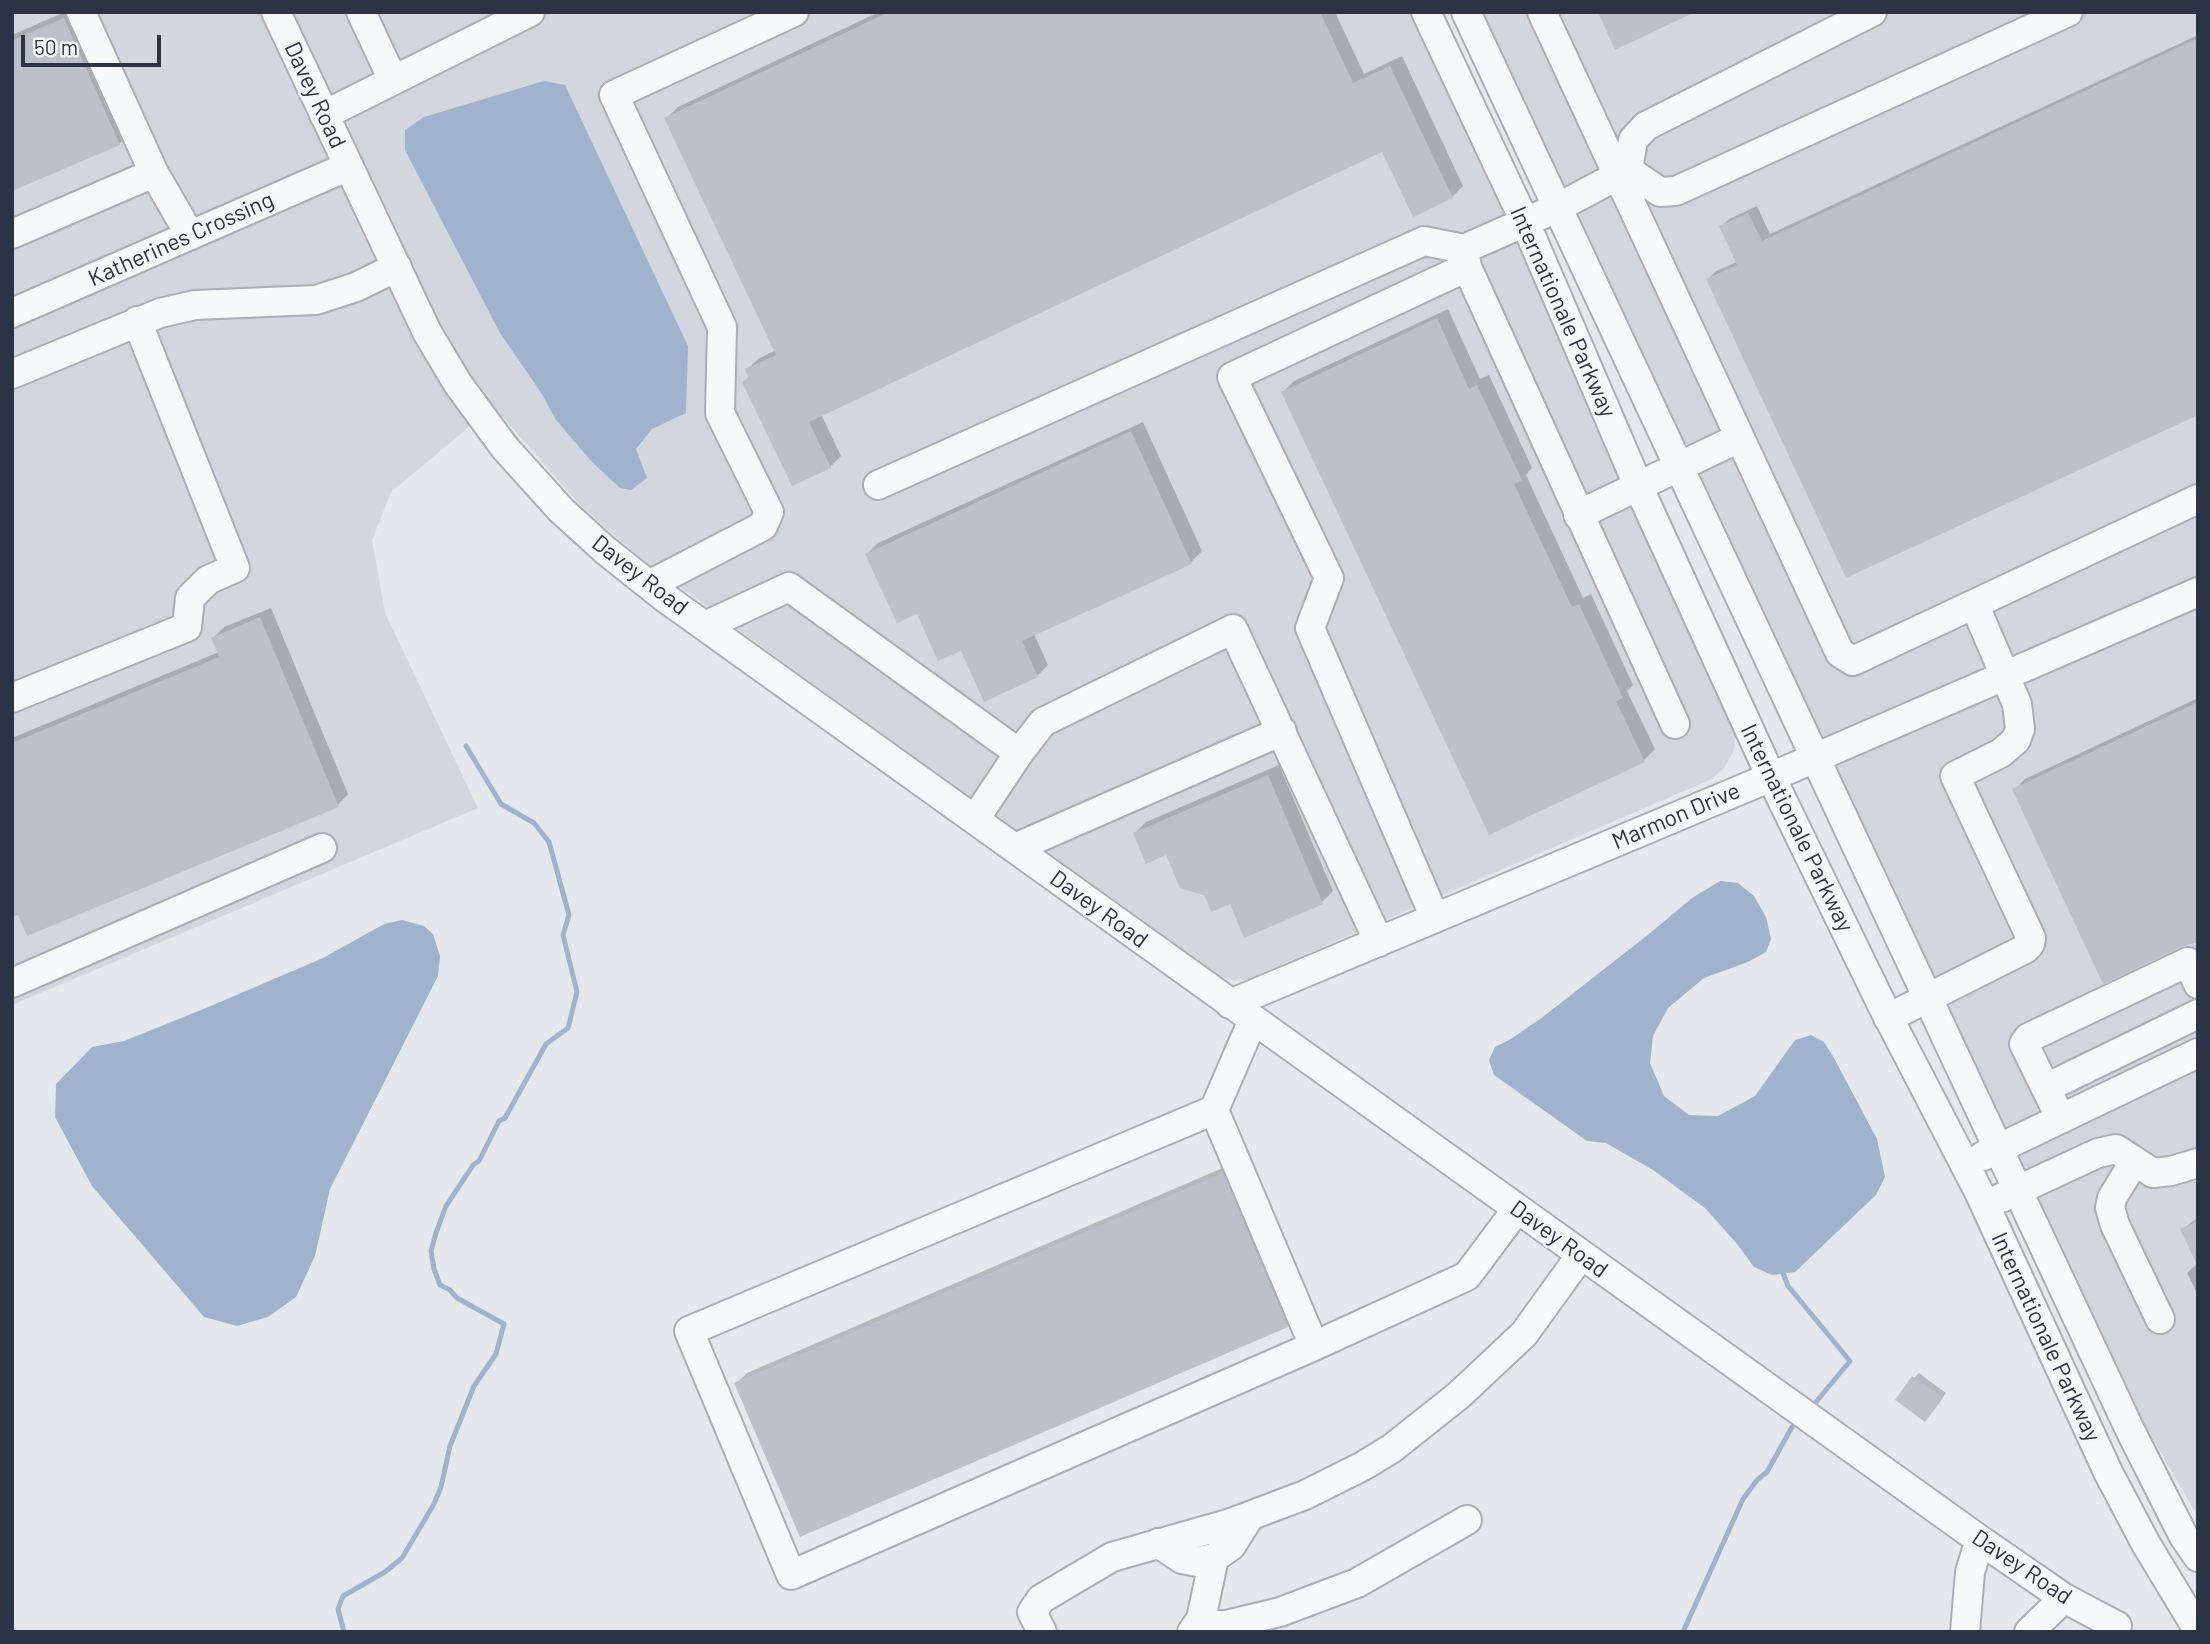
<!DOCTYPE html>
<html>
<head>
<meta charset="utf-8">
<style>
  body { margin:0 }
  #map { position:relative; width:2210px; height:1644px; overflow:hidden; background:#e4e7ec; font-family:Barlow,sans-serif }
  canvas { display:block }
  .frame { position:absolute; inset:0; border:14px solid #2b3445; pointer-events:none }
  .scale { position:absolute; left:21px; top:35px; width:140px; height:32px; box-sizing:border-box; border:4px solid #2b3445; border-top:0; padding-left:9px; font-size:21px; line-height:24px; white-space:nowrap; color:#2b3445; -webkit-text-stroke:5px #f4f6f9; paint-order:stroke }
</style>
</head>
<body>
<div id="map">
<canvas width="2210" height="1644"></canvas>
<div class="frame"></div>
<div class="scale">50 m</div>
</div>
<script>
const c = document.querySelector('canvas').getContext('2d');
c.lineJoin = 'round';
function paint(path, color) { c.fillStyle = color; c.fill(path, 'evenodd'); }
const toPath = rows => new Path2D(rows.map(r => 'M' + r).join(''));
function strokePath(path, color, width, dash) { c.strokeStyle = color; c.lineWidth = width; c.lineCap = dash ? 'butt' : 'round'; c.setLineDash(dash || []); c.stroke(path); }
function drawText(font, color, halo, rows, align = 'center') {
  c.font = font + ' Barlow,sans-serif'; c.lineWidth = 5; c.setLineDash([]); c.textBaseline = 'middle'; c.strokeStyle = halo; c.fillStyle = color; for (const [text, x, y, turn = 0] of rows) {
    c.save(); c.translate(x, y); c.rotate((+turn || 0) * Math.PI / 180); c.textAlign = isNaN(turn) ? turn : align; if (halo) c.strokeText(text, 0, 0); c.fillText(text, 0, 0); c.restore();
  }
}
paint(toPath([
  [12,12,1414,12,1550,301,1736,731,1734,750,1724,768,1712,779,1248,979,1234,981,1216,975,1111,901,643,560,582,507,500,414,469,427,391,492,372,540,385,613,478,808,12,1005],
  [1479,12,2198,12,2198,1517,2139,1415]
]), '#d2d6de');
paint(toPath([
  [544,81,565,85,688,346,686,413,652,429,636,449,647,478,631,490,620,488,592,462,556,420,542,394,500,333,405,150,405,130,424,117],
  [1720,881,1738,883,1754,896,1766,917,1771,939,1766,952,1748,962,1704,978,1668,1008,1653,1036,1650,1063,1664,1096,1689,1115,1718,1116,1755,1096,1795,1040,1811,1035,1824,1042,1834,1058,1877,1139,1885,1177,1876,1195,1795,1272,1772,1275,1754,1267,1737,1244,1705,1208,1653,1170,1606,1143,1587,1141,1494,1075,1489,1060,1495,1047,1511,1039,1544,1016,1649,934,1692,898],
  [402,920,424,926,433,934,440,956,438,976,330,1189,315,1256,296,1297,268,1317,237,1326,204,1317,92,1186,55,1117,56,1084,92,1047,124,1041,206,1008,323,958,384,924]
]), '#9fb4cc');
paint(toPath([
  [65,12,78,12,130,133,119,144,12,190,12,35],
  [879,12,1335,12,1364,74,1402,56,1463,186,1452,197,1383,150,821,414,841,456,830,467,744,382,750,376,747,370,758,359,776,350,667,118,678,107],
  [2198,35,2198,413,1708,279,1716,271,1737,262,1721,227,1729,219,1757,206,1770,234],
  [1448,309,1480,379,1489,375,1532,468,1526,475,1583,598,1591,594,1633,685,1627,691,1655,749,1644,760,1283,392,1294,381],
  [1143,422,1202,551,1191,562,1034,634,1048,665,1037,676,962,648,918,612,867,554,878,543],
  [271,608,348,794,338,805,12,915,12,738,219,652,213,638,224,627],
  [2198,698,2198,938,2014,790,2025,779],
  [1279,765,1333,891,1322,902,1231,902,1206,895,1167,853,1135,833,1146,822],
  [1234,1163,1298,1314,1287,1325,736,1384,747,1373],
  [2198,1217,2198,1263,2182,1230],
  [2198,1263,2198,1295,2187,1273],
  [1919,1373,1946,1393,1930,1415,1914,1378]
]), '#0003');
strokePath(toPath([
  [1783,1273,1788,1286,1850,1361,1816,1402],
  [344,1632,338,1609,343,1596,385,1572,402,1558,434,1504,441,1487,450,1446,474,1386,496,1354,504,1324,457,1298,450,1290,440,1285,434,1269,431,1251,436,1233,446,1206,473,1165,479,1161,499,1121,505,1118,546,1044,568,1028,577,992,563,935,569,915,549,842,534,823,501,804,466,746],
  [1683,1632,1743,1499,1757,1480,1767,1472,1792,1427]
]), '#9fb4cc', 5);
paint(toPath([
  [889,12,1320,12,1353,83,1390,66,1453,198,1413,217,1382,152,809,422,831,468,792,486,742,382,749,379,745,369,776,355,664,118],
  [1598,12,1695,12,1615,50],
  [64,18,120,145,12,191,12,40],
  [2198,38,2198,415,1846,578,1706,279,1737,265,1719,226,1748,213,1762,241],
  [1437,318,1469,389,1477,385,1522,480,1514,484,1572,607,1579,604,1623,698,1616,701,1645,762,1489,835,1281,392],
  [1131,431,1192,564,1022,641,1038,677,984,702,961,651,938,661,917,614,897,623,865,554],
  [260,617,339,807,27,936,18,915,12,917,12,743,219,657,211,638],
  [2198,702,2198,942,2181,947,2103,984,2012,789],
  [1268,775,1323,904,1244,938,1230,904,1211,912,1205,896,1180,888,1166,855,1146,864,1133,833],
  [1223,1173,1288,1327,800,1537,734,1383],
  [2198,1221,2198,1267,2180,1229],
  [1912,1376,1943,1398,1925,1422,1895,1400]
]), '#bbc0ca');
const minor = toPath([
  [81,12,154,173],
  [276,12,427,332,458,384,505,448,561,510,605,550,664,597,1980,1540,2064,1598,2117,1626],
  [361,12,393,80],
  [1426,12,1525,222,1640,490,1771,777,1883,1007,1979,1192,2108,1472,2146,1544,2198,1630],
  [1466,12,2130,1430,2183,1535,2198,1557],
  [1542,12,1840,653,1853,661,2198,499],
  [324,115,530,12],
  [1628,170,1660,192,1676,191,2068,12],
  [1628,170,1633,140,1646,126,1872,12],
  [12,234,154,173,190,235],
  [1464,249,1467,267,1675,724],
  [12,313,349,166],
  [12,374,160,313,195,305,316,300,356,287,397,267],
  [878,485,1424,241,1464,249,1557,208,1628,170],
  [1578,515,1739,438],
  [649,585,763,526,769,512,720,413,722,327,614,95,794,12],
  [705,626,789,587,1019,753,1043,722,1233,629,1379,942],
  [12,698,187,627,190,598,208,580,235,568,137,321],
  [975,819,1019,753],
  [1015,848,1282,731],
  [1435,918,1310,628,1329,578,1232,377,1467,267],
  [12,983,322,848],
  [1230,1004,1771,777,2198,592],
  [1888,1018,2025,949,2030,944,2031,938,1955,776,2001,753,2016,740,2020,729,2017,704,1975,606],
  [1253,1020,1214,1110,689,1331,791,1575,1314,1346,1467,1276,1517,1209],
  [2046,1088,2198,1014],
  [1214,1110,1314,1346],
  [2061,1119,2024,1044,2028,1038,2188,962,2198,984],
  [1983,1156,2198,1053],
  [2134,1162,2112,1198,2110,1208,2115,1225,2160,1319],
  [2001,1198,2098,1153,2116,1149,2153,1173,2171,1171,2198,1163],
  [1158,1543,1182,1559,1197,1562,1214,1558,1231,1546,1250,1516],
  [1197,1625,1226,1625,1280,1612,1357,1583,1467,1520],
  [1042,1632,1032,1612,1041,1599,1112,1557,1228,1524,1305,1495,1363,1466,1391,1449,1459,1395,1524,1334,1581,1255],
  [1192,1632,1201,1619,1214,1558],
  [1965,1632,1970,1572,1980,1540],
  [2029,1632,2064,1598]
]);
strokePath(minor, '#a9aeb7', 32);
strokePath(minor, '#f7f8fa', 28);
drawText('23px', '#2b3445', '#f4f6f9', [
  ["Davey Road",315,95,65],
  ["Katherines Crossing",181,239,-24],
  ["Internationale Parkway",1563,312,66],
  ["Davey Road",640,575,38],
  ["Marmon Drive",1676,816,-23],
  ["Internationale Parkway",1797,828,64],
  ["Davey Road",1099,909,36],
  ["Davey Road",1559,1239,36],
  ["Internationale Parkway",2046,1337,65],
  ["Davey Road",2022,1567,34]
]);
</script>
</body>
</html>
